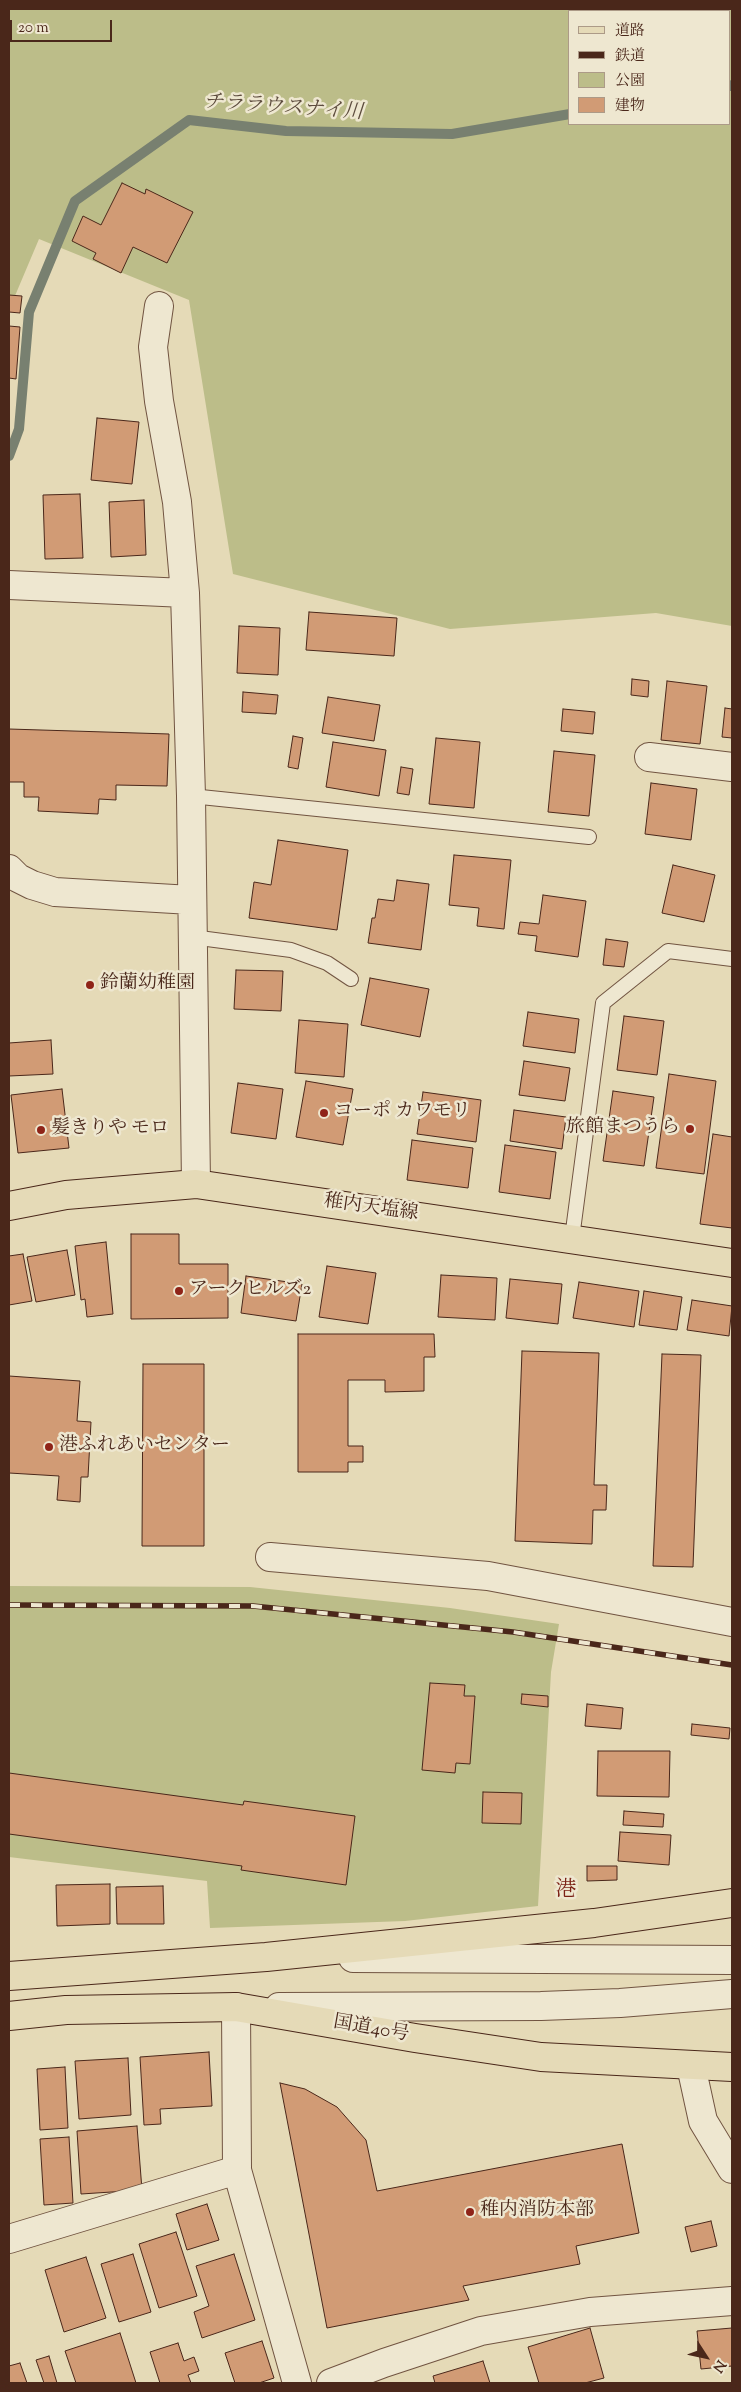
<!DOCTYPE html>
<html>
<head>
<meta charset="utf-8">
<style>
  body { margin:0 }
  #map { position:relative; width:741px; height:2392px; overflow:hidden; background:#e5dab7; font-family:"Sorts Mill Goudy","Noto Serif JP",serif }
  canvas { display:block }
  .frame { position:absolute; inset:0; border:10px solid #4a271a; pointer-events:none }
  .legend { position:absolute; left:568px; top:10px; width:162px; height:115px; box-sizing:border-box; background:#eee7d0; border:1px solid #ac9a87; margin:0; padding:6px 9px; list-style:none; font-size:15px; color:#4a271a }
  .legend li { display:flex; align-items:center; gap:10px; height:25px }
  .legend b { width:25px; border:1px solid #ac9a87 }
  .north { position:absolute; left:681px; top:2332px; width:50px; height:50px; -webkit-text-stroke:4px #eee7d0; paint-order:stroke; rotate:125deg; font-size:14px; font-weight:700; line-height:20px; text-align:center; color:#4a271a }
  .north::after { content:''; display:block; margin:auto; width:18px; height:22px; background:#4a271a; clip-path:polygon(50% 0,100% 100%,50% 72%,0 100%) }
  .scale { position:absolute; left:10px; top:20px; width:102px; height:22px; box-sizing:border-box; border:2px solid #4a271a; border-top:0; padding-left:6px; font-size:15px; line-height:18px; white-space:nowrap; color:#4a271a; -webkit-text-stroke:4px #eee7d0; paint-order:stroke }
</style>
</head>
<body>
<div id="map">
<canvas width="741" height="2392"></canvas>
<div class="frame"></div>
<ul class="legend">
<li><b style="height:6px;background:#e5dab7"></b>道路</li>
<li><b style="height:6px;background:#4a271a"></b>鉄道</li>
<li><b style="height:14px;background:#bcbd89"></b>公園</li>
<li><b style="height:14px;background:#d19b75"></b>建物</li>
</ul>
<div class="north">N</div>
<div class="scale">20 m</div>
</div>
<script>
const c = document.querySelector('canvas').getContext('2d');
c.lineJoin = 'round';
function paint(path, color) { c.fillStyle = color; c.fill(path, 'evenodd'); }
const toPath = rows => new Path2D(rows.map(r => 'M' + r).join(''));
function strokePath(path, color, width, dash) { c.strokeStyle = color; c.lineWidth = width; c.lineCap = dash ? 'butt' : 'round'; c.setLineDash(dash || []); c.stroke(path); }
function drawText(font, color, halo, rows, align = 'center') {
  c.font = font + ' "Sorts Mill Goudy","Noto Serif JP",serif'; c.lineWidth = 5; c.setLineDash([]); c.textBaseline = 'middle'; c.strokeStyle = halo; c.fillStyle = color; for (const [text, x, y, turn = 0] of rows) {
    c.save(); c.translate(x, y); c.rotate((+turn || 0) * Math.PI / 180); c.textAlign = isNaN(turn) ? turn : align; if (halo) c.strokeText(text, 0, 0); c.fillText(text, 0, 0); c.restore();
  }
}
paint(toPath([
  [9,9,732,9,732,626,656,613,450,629,233,574,189,300,39,239,9,310],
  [570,11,730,11,730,124,570,124],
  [9,1586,250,1587,450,1608,559,1624,551,1672,538,1906,405,1921,210,1928,207,1881,9,1857]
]), '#bcbd89');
strokePath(toPath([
  [730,86,732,85],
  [9,456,19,429,29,312,75,201,189,120,286,131,452,134,570,114]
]), '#788070', 10);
const building = toPath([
  [122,183,145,194,146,189,193,212,167,263,133,247,121,273,93,259,96,253,72,241,83,216,101,225,122,183],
  [9,295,22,296,20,313,9,312,9,295],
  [9,326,20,327,16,379,9,378,9,326],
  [97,418,139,422,132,484,91,480,97,418],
  [80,494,83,558,45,559,43,495,80,494],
  [144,500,146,555,111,557,109,502,144,500],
  [309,612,397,618,394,656,306,650,309,612],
  [239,626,280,628,278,675,237,673,239,626],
  [632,679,649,681,648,697,631,695,632,679],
  [667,681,707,686,700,744,661,740,667,681],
  [243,692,278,695,276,714,242,712,243,692],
  [328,697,380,705,374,741,322,733,328,697],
  [725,708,732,709,732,738,722,737,725,708],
  [563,709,595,712,593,734,561,731,563,709],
  [9,729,169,734,167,786,116,785,116,800,99,799,98,814,38,811,39,797,24,797,24,782,9,782,9,729],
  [293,736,303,738,298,769,288,767,293,736],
  [436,738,480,742,474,808,429,804,436,738],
  [333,742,386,750,379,796,326,787,333,742],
  [554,751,595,755,589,816,548,812,554,751],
  [401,767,413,769,409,795,397,793,401,767],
  [651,783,697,789,691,840,645,834,651,783],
  [278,840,348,850,337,930,249,918,254,882,271,885,278,840],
  [454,855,511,860,504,929,477,926,479,908,449,905,454,855],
  [673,865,715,875,704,922,662,913,673,865],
  [397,880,429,884,421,950,368,943,372,918,375,918,378,899,394,901,397,880],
  [543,895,586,901,578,957,535,951,537,936,518,934,520,922,539,924,543,895],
  [606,939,628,942,624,967,603,965,606,939],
  [236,970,283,971,281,1011,234,1009,236,970],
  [370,978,429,989,420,1037,361,1025,370,978],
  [528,1012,579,1019,575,1053,523,1046,528,1012],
  [624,1016,664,1021,657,1075,617,1070,624,1016],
  [299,1020,348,1024,344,1077,295,1073,299,1020],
  [51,1040,53,1074,9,1076,9,1043,51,1040],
  [524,1061,570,1068,565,1101,519,1095,524,1061],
  [669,1074,716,1081,704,1174,656,1168,669,1074],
  [306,1081,353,1089,343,1145,296,1137,306,1081],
  [238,1083,283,1089,276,1139,231,1133,238,1083],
  [62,1089,69,1148,18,1153,11,1095,62,1089],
  [613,1091,654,1097,644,1166,603,1161,613,1091],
  [423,1092,481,1100,476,1142,417,1134,423,1092],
  [514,1110,566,1117,562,1149,510,1141,514,1110],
  [713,1134,732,1137,732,1228,700,1224,713,1134],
  [412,1140,473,1148,468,1188,407,1180,412,1140],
  [505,1145,556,1152,550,1199,499,1192,505,1145],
  [131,1234,179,1234,179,1264,228,1264,228,1318,131,1319,131,1234],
  [106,1242,113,1314,87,1317,85,1299,81,1300,75,1246,106,1242],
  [67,1250,75,1295,36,1302,27,1257,67,1250],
  [23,1254,32,1301,9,1305,9,1256,23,1254],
  [327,1266,376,1273,368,1324,319,1317,327,1266],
  [441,1275,497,1278,495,1320,438,1317,441,1275],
  [246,1276,302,1284,296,1321,241,1313,246,1276],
  [510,1279,562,1284,558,1324,506,1318,510,1279],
  [579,1282,639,1291,634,1327,573,1318,579,1282],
  [644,1291,682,1297,677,1330,639,1325,644,1291],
  [692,1300,732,1306,729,1336,687,1330,692,1300],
  [298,1334,434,1334,435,1357,424,1357,424,1391,385,1392,385,1380,348,1380,348,1446,363,1446,363,1462,348,1462,348,1472,298,1472,298,1334],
  [522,1351,599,1353,594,1485,607,1485,606,1510,593,1510,592,1544,515,1541,522,1351],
  [662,1354,701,1355,693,1567,653,1566,662,1354],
  [143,1364,204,1364,204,1546,142,1546,143,1364],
  [9,1376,80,1381,77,1421,91,1422,88,1477,81,1477,80,1502,57,1500,59,1476,9,1473,9,1376],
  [430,1683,465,1685,464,1696,475,1696,470,1764,456,1763,455,1773,422,1770,430,1683],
  [522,1694,548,1696,548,1707,521,1704,522,1694],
  [587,1704,623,1708,621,1729,585,1726,587,1704],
  [692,1724,730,1728,729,1739,691,1735,692,1724],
  [598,1751,670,1751,669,1797,597,1796,598,1751],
  [9,1773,243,1805,244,1801,355,1816,346,1885,241,1870,242,1866,9,1834,9,1773],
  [483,1792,522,1793,521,1824,482,1823,483,1792],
  [624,1811,664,1814,663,1827,623,1825,624,1811],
  [620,1832,671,1835,669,1865,618,1861,620,1832],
  [587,1866,617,1866,617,1880,587,1881,587,1866],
  [110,1884,110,1924,57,1926,56,1885,110,1884],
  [163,1886,164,1924,117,1924,116,1887,163,1886],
  [209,2052,212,2106,160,2109,161,2124,144,2125,140,2057,209,2052],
  [128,2058,131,2115,79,2119,75,2061,128,2058],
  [65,2067,68,2128,40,2130,37,2069,65,2067],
  [280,2083,305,2089,337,2107,366,2140,377,2191,622,2144,639,2233,576,2246,580,2264,463,2286,469,2300,327,2328,280,2083],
  [137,2126,142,2190,81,2194,77,2131,137,2126],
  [69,2137,73,2203,44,2205,40,2139,69,2137],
  [207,2204,219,2240,187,2250,176,2214,207,2204],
  [711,2221,717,2246,691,2252,685,2227,711,2221],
  [176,2232,197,2296,159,2308,139,2244,176,2232],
  [133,2254,151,2312,119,2322,101,2264,133,2254],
  [234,2254,255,2320,202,2338,194,2312,209,2306,196,2266,234,2254],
  [86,2257,106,2318,64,2332,45,2270,86,2257],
  [590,2328,604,2378,585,2383,539,2383,528,2347,590,2328],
  [732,2328,732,2366,701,2369,697,2331,732,2328],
  [120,2333,136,2383,76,2383,65,2351,120,2333],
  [262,2341,274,2378,259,2383,235,2383,225,2353,262,2341],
  [178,2343,184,2361,194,2357,199,2371,188,2375,191,2383,160,2383,150,2352,178,2343],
  [49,2356,57,2383,44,2383,36,2360,49,2356],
  [483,2361,490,2383,435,2383,433,2376,483,2361],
  [20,2363,27,2383,9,2383,9,2366,20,2363]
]);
paint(building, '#d19b75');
strokePath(building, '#4a271a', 1);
const service = toPath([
  [191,796,589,837],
  [192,937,291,950,327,963,351,979],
  [572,1238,603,1003,668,951,732,959]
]);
const minor = toPath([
  [159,306,153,347,159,401,177,502,185,593,191,796,196,1184],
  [9,585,185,593],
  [649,757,732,767],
  [9,869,18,878,32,885,55,892,191,900],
  [270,1557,488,1576,732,1622],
  [236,2007,237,2170,297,2383],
  [691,2066,703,2121,732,2169],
  [9,2239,237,2170],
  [331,2383,384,2363,481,2331,590,2312,732,2301]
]);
const tertiary = toPath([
  [353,1958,732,1960],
  [279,2007,541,2006,620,2003,732,1994]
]);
const primary = toPath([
  [9,1206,66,1195,196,1184,732,1263]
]);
const trunk = toPath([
  [9,1976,266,1957,594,1923,732,1903],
  [9,2016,66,2010,236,2007,415,2038,541,2057,732,2067]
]);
strokePath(service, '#715441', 16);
strokePath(minor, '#715441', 30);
strokePath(tertiary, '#715441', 30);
strokePath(primary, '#4a271a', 30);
strokePath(trunk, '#4a271a', 30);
strokePath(service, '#eee7d0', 14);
strokePath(minor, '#eee7d0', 28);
strokePath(tertiary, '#eee7d0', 28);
strokePath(primary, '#e5dab7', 28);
strokePath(trunk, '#e5dab7', 28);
const rail = toPath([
  [9,1605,253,1606,513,1632,732,1665]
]);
strokePath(rail, '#4a271a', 5.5);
strokePath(rail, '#eee7d0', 4, [11]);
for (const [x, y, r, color] of [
  [90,985,5,"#8f2418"],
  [324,1113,5,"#8f2418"],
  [690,1129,5,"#8f2418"],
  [41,1130,5,"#8f2418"],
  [179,1291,5,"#8f2418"],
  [49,1447,5,"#8f2418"],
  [470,2212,5,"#8f2418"]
]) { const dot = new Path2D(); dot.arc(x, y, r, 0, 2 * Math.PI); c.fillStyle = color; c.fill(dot); strokePath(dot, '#eee7d0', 2); }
drawText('19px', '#4a271a', '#eee7d0', [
  ["鈴蘭幼稚園",100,985],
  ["コーポ カワモリ",334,1113],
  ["旅館まつうら",680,1129,"right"],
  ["髪きりや モロ",51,1130],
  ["アークヒルズ2",189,1291],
  ["港ふれあいセンター",59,1447],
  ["稚内消防本部",480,2212]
], 'left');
drawText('19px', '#4a271a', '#eee7d0', [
  ["稚内天塩線",371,1209,8],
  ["国道40号",371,2030,10]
]);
drawText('italic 20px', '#5d4c3e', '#eee7d0', [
  ["チララウスナイ川",283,109,4]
]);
drawText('21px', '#7a1f14', '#eee7d0', [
  ["港",566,1891]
]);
</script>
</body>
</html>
